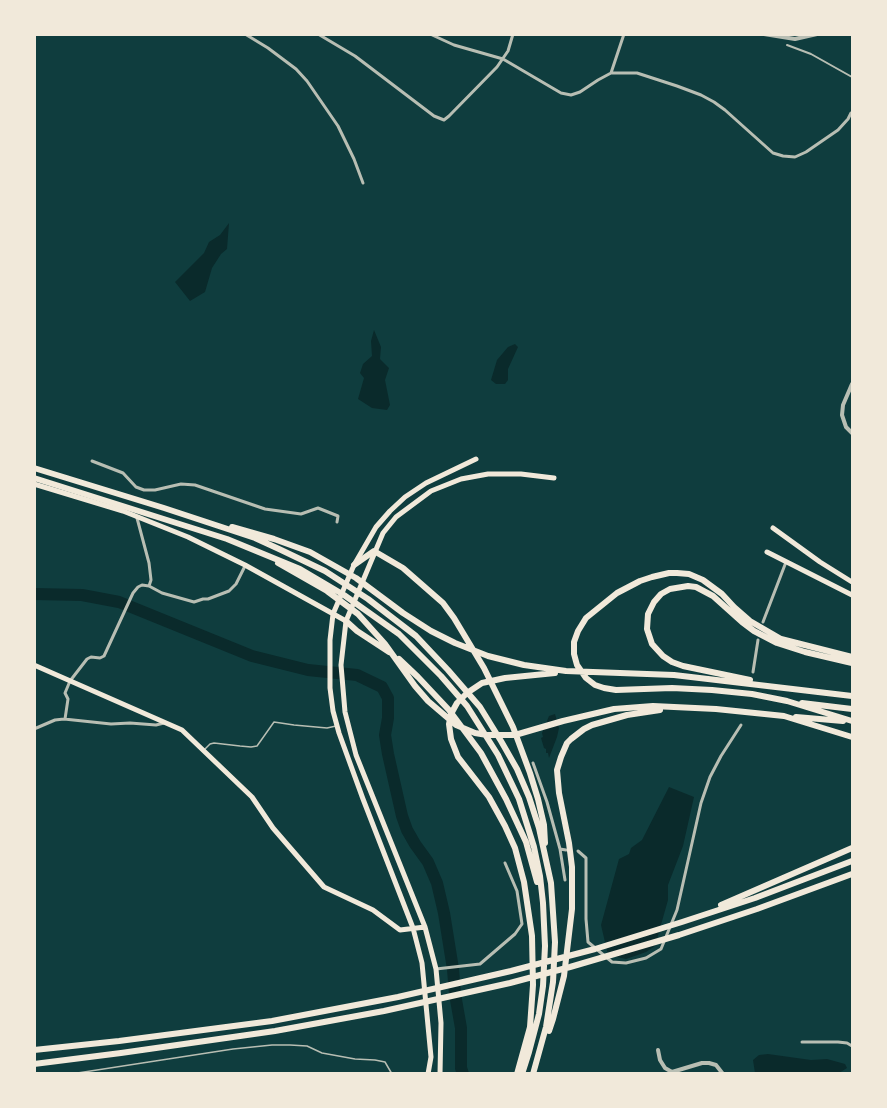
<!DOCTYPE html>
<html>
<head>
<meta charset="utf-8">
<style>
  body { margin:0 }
  #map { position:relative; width:887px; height:1108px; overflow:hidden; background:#0f3d3e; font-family:"Fira Sans",sans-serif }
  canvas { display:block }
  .frame { position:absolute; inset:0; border:36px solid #f1e9da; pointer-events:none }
</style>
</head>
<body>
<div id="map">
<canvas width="887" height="1108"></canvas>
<div class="frame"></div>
</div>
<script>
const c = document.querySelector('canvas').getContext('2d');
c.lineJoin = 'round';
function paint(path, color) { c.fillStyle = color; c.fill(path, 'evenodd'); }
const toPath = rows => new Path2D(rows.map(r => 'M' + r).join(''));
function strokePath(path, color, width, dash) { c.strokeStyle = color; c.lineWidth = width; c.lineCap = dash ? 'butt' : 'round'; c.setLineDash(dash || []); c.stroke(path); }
paint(toPath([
  [229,223,227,249,221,254,212,268,205,292,190,301,175,282,204,253,209,242,220,235],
  [374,330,381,347,380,359,389,368,385,380,390,405,387,410,372,408,358,399,364,378,360,373,363,364,372,356,371,341],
  [515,344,518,347,508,369,508,380,505,384,496,384,491,380,497,360,508,347],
  [555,714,559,728,557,737,549,758,548,753,546,753,546,749,544,748,541,738,543,737,542,733,549,716],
  [669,787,694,797,683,846,668,885,668,900,655,946,646,952,626,959,608,955,601,925,619,859,629,854,631,848,642,840],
  [768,1054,811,1060,827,1059,845,1064,847,1068,839,1073,755,1073,753,1060,759,1055]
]), '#0a2a2b');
strokePath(toPath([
  [34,594,82,595,119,602,252,656,308,670,357,675,382,687,388,698,388,718,385,735,388,754,402,816,407,830,415,844,428,862,437,883,444,913,453,969,455,994,461,1028,461,1068,463,1074]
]), '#0a2a2b', 12);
strokePath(toPath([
  [204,750,210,744,214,743,240,746,251,747,257,746,274,722,294,725,327,728,336,726],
  [71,1074,233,1049,272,1045,290,1045,307,1046,322,1053,355,1059,375,1060,385,1062,392,1074]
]), '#b8beb3', 1.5);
strokePath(toPath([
  [787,45,811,54,852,77]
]), '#b8beb3', 2);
strokePath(toPath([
  [245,34,268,48,296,69,307,81,338,126,354,159,363,183],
  [318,34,355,56,434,116,444,120,449,116,497,67,508,51,513,34],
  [430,34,454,45,503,59,561,93,571,95,580,92,598,80,611,73,637,73,677,86,701,95,714,102,725,110,773,153,783,156,795,157,806,152,838,130,848,119,851,113],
  [611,73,624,34],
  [92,461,123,473,136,487,144,490,155,490,181,484,195,485,265,509,301,514,318,508,338,516,337,522],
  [137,518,149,563,151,580,149,586],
  [763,622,786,562],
  [753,672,758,640],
  [65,719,68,699,65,693,70,681,87,659,91,657,100,658,104,656,133,593,138,587,142,585,149,586,162,593,194,602,203,599,208,599,229,591,236,584,245,566],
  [34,729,55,720,64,719,111,724,130,723,156,725,164,723],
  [533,763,547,802,560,849],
  [578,851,586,858,586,919,588,942,612,962,626,963,646,958,661,949,677,910,701,803,710,777,721,756,741,725],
  [565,880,560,849,566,850],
  [436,969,480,964,515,934,522,924,517,891,505,863],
  [802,1042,838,1042,847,1043,852,1046]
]), '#b8beb3', 3);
strokePath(toPath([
  [764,34,795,39,817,34],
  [852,384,843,405,842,415,846,427,852,433],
  [658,1050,660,1060,665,1068,672,1072,702,1063,709,1063,716,1065,723,1074]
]), '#b8beb3', 4);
strokePath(toPath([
  [34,484,123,511,188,537,245,565,346,621],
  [773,528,820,562,852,582],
  [767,552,852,595],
  [34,665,182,730,252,797,273,828,324,887,373,910,400,930,425,927],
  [428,1074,431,1057,422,963,413,928,363,799,339,733,333,711,330,688,330,640,333,614,354,565,376,527,390,511,405,497,426,483,476,459],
  [440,1074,441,1023,436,969,425,927,356,755,345,712,341,665,346,621,383,533,396,517,431,491,461,479,488,474,521,474,554,478]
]), '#f1e9da', 5);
strokePath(toPath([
  [34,468,164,508,255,538,279,549,325,571,368,599,416,636,448,670,480,707,501,741,517,769,529,797,539,828,551,883,555,942,553,982,546,1027,533,1074],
  [34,478,227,539,300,569,344,595,399,634,441,676,467,706,498,755,519,799,534,847,540,876,543,903,545,946,543,986,539,1014,529,1052,522,1074],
  [232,527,274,539,310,552,356,578,403,613,431,631,455,643,488,656,524,665,566,671,674,675,852,696],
  [278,563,327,591,358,614,385,644,415,686,428,701,456,725,475,733,487,735,515,735,563,721,614,709,653,706,716,709,784,716,852,737],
  [354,565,374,551,403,568,443,603,454,618,484,668,513,727,530,773,538,799,544,825,545,843],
  [346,621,357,631,389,652],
  [852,657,781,639,750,621,734,607,722,594,703,580,689,574,677,573,669,573,652,577,640,581,617,593,586,618,578,631,574,642,574,654,577,665,586,678,595,685,604,688,616,690,672,688,712,690,752,694,787,701,852,721],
  [399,659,418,677,449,710,481,753,506,799,526,842,537,882],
  [750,680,683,666,672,662,663,656,652,644,647,629,648,614,654,602,661,594,670,589,688,586,696,587,713,596,742,622,754,631,777,643,805,652,852,663],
  [802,703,852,709],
  [796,717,843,721],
  [721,905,852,848],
  [549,1031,553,1019,564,976,572,909,572,867,569,843,559,793,557,770,561,757,567,743,571,739,584,729,592,725,627,715,660,710],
  [34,1050,119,1041,272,1021,398,997,511,971,595,949,682,922,755,898,852,861],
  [34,1064,121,1053,275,1031,384,1011,510,983,570,967,679,935,757,909,852,874],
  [517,1074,530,1027,533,985,532,936,524,882,515,848,505,826,489,797,458,757,451,739,449,724,451,714,457,703,467,693,482,683,505,678,555,673]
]), '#f1e9da', 6);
</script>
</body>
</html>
